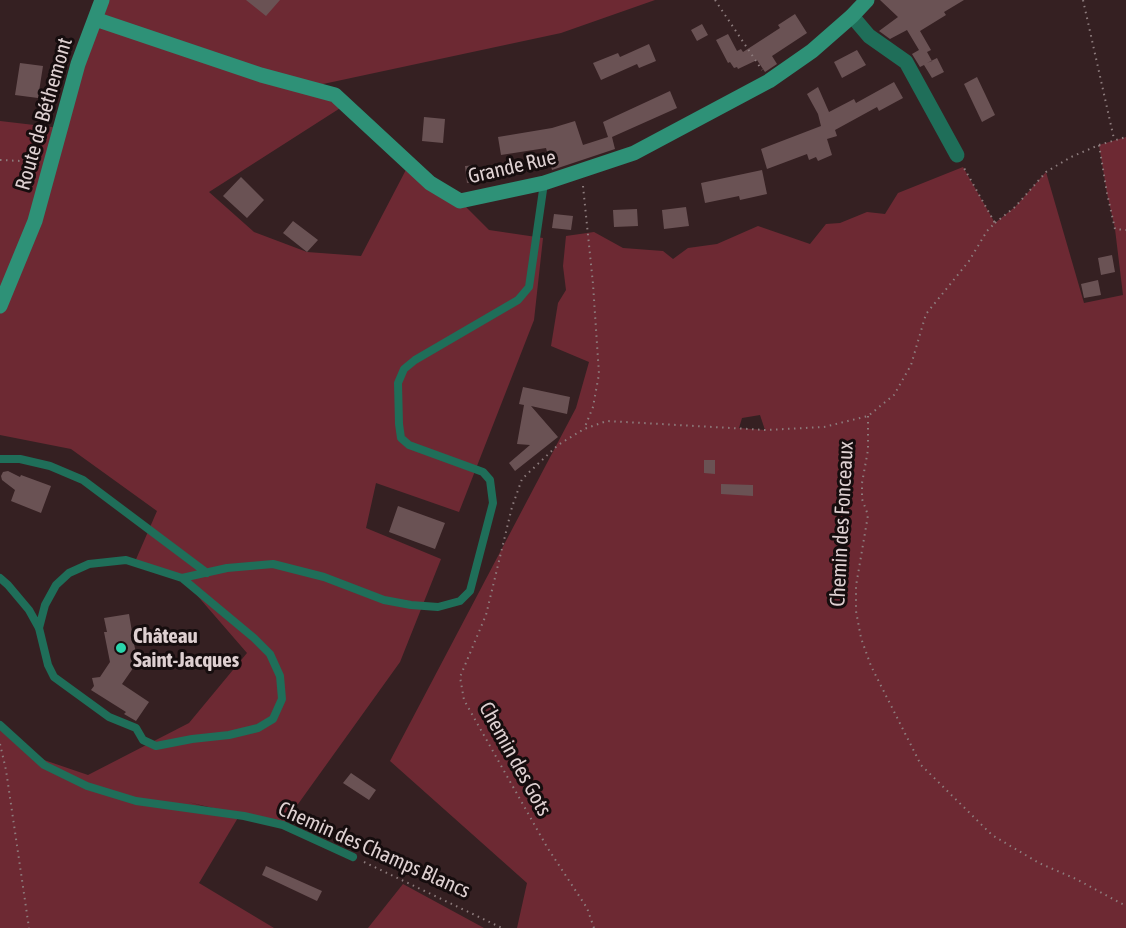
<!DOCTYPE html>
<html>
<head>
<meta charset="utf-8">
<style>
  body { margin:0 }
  canvas { display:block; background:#352022 }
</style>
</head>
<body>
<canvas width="1126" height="928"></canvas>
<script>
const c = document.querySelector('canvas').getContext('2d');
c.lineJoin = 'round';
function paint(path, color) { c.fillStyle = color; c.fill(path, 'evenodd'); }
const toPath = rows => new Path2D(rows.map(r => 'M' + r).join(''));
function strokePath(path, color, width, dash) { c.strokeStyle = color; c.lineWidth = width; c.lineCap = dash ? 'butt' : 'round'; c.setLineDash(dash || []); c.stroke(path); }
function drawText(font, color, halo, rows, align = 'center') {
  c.font = font + ' "Asap Condensed",sans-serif'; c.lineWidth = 6; c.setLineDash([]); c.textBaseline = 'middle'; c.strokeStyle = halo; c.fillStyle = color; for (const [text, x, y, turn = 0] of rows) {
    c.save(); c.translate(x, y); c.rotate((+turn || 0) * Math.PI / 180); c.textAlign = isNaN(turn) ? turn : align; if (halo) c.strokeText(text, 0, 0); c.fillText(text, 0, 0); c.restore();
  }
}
paint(toPath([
  [102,0,655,0,561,33,309,87,345,105,209,192,254,232,307,252,361,256,409,164,460,201,489,230,543,238,534,320,459,512,376,483,366,528,441,559,400,662,283,825,188,802,239,816,199,883,274,928,0,928,0,725,44,760,88,775,189,723,247,653,182,578,134,564,157,511,71,449,0,435,0,121,60,128],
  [1126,137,1126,928,517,928,527,883,390,761,576,408,589,362,551,346,558,303,566,290,563,266,566,236,594,232,623,248,663,251,673,259,688,248,717,244,758,226,810,244,826,224,840,223,867,212,885,214,898,193,963,167,995,223,1015,207,1046,172,1084,303,1123,295,1115,229,1107,193,1099,145],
  [760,415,765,430,739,428,742,418],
  [403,884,484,928,368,928]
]), '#6d2933');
paint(toPath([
  [246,0,280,0,266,16],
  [880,0,964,0,944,12,946,15,920,31,931,50,927,52,932,61,927,63,937,58,944,72,932,78,924,65,920,67,912,54,919,50,907,30,890,39,879,31,898,17],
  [795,14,807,33,772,56,777,64,765,72,757,60,738,69,737,67,734,68,730,62,728,63,716,40,728,34,737,51,741,49,743,52,780,28,778,25],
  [702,24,708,35,697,41,691,30],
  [649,44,656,61,639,68,637,64,601,80,593,63,618,53,620,57],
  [857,50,866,65,842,78,834,62],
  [20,63,43,66,38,98,15,95],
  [977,77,995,115,982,122,964,84],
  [894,82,903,98,879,111,877,107,835,130,837,136,827,139,832,155,818,161,816,157,809,160,807,154,767,169,761,149,821,126,818,114,807,94,818,87,829,112,854,99,856,103],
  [670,91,677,108,612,137,615,149,552,170,546,148,501,155,498,137,552,128,575,121,583,145,608,137,603,122],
  [424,117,445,119,443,143,422,141],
  [478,165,480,181,467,183,465,166],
  [762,170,767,194,740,200,739,196,705,203,701,183],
  [241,177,264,200,247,218,223,196],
  [686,207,689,226,664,229,662,210],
  [637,209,638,226,614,227,613,210],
  [554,214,573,216,571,230,552,228],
  [293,221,318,240,307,252,283,233],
  [1112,255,1115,272,1101,275,1098,258],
  [1098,280,1101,295,1084,298,1081,284],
  [523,387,570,397,567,414,531,406,558,437,515,471,509,463,530,445,517,444,524,405,519,404],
  [704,460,715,460,715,474,704,473],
  [8,471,20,477,21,475,51,486,41,513,11,501,15,490,2,480,1,476,3,472],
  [721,484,753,485,753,496,721,494],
  [398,506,445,523,435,549,389,532],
  [129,614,132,632,136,631,138,644,134,644,138,661,122,684,149,702,136,721,124,714,126,712,91,690,94,686,92,678,100,677,110,662,104,632,107,632,104,618],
  [351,773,376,790,369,800,343,783],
  [266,866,322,891,317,901,262,875]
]), '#6a5254');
strokePath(toPath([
  [715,0,762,70],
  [1083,0,1114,139],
  [1099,145,1107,193,1115,229,1126,230],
  [0,160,21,161,37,156],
  [583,186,593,284,599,374,593,407,584,429],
  [995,223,1015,207,1046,172,1071,157,1099,145,1126,137],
  [868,416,868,450,862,483,862,499,868,515,856,586,856,611,861,638,871,666,921,765,992,835,1039,863,1076,879,1126,906],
  [0,744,6,770,29,928],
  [364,862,502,928],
  [594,928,587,908,547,847,464,700,460,677,486,615,512,507,522,479,558,445,584,429,607,421,766,430,824,427,868,416,894,395,911,365,926,314,969,261,987,231,995,223,964,168]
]), '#8d7c7d', 2, [1.5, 4.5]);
strokePath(toPath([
  [0,459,20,459,50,466,83,480,207,573],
  [0,578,8,585,29,610,39,628,48,665,54,677,109,717,136,728,143,740,156,746,192,739,229,735,258,728,273,719,282,699,280,676,270,654,254,638,182,578,126,560,89,564,69,573,56,585,45,605,39,628],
  [182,578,227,568,273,564,324,577,384,600,411,605,438,607,460,601,470,591,493,503,490,480,483,472,409,445,401,438,399,424,398,383,404,369,415,360,518,300,529,287,544,183],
  [0,725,44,765,87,786,136,801,244,816,283,825,353,857]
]), '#1f6e59', 8);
strokePath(toPath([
  [852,16,869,36,906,62,957,155]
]), '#1f6e59', 15);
strokePath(toPath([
  [95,19,261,75,335,95,430,183,460,201,544,183,634,153,769,81,812,51,852,16,867,0],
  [0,306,35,221,78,64,102,0]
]), '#2e9177', 15);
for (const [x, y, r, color] of [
  [121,648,6,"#2ad5ac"]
]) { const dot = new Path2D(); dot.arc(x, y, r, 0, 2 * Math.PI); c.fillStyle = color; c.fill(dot); strokePath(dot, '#160d0e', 2); }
drawText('21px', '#ded0d1', '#160d0e', [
  ["Route de Béthemont",44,114,-74],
  ["Grande Rue",512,167,-13],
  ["Chemin des Fonceaux",842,524,-87],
  ["Chemin des Gots",515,759,61],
  ["Chemin des Champs Blancs",374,850,24]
]);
drawText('bold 21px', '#ded0d1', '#160d0e', [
  ["Château",133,636],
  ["Saint-Jacques",133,660]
], 'left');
</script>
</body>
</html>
